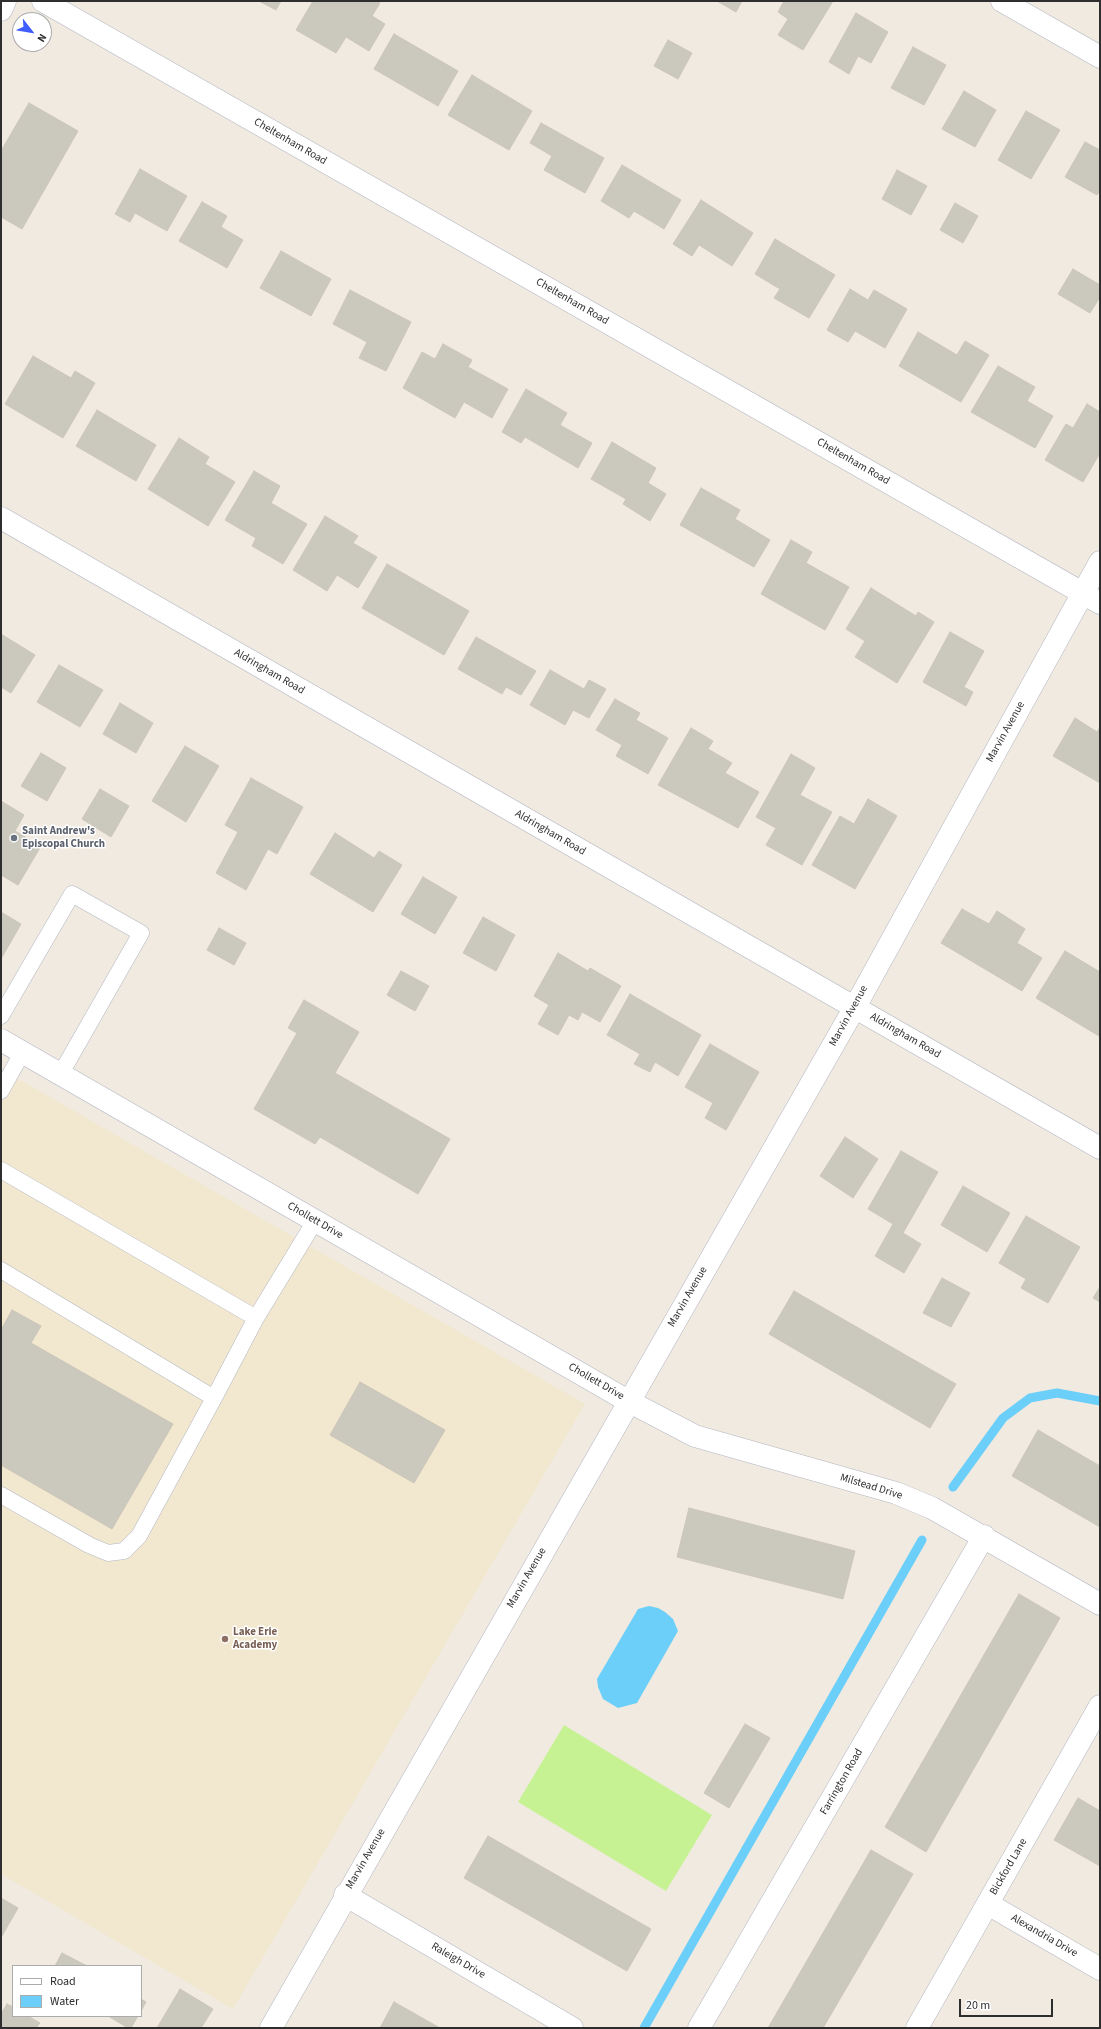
<!DOCTYPE html>
<html>
<head>
<meta charset="utf-8">
<style>
  body { margin:0 }
  #map { position:relative; width:1101px; height:2029px; overflow:hidden; background:#f0eae0; font-family:"Source Sans 3",sans-serif }
  canvas { display:block }
  .frame { position:absolute; inset:0; border:2px solid #2e2e2e; pointer-events:none }
  .legend { position:absolute; left:12px; top:1965px; width:130px; height:52px; box-sizing:border-box; background:#fff; border:1px solid #ababab; margin:0; padding:5px 7px; list-style:none; font-size:12px; color:#2e2e2e }
  .legend li { display:flex; align-items:center; gap:8px; height:20px }
  .legend b { width:20px; border:1px solid #ababab }
  .north { position:absolute; left:12px; top:12px; width:40px; height:40px; box-sizing:border-box; background:#fff; border:1px solid #ababab; border-radius:50%; rotate:121deg; font-size:11px; font-weight:700; line-height:16px; text-align:center; color:#2e2e2e }
  .north::after { content:''; display:block; margin:auto; width:14px; height:18px; background:#3e5cff; clip-path:polygon(50% 0,100% 100%,50% 72%,0 100%) }
  .scale { position:absolute; left:959px; top:1999px; width:94px; height:18px; box-sizing:border-box; border:2px solid #2e2e2e; border-top:0; padding-left:5px; font-size:12px; line-height:14px; white-space:nowrap; color:#2e2e2e; -webkit-text-stroke:3px #fff; paint-order:stroke }
</style>
</head>
<body>
<div id="map">
<canvas width="1101" height="2029"></canvas>
<div class="frame"></div>
<ul class="legend">
<li><b style="height:5px;background:#fff"></b>Road</li>
<li><b style="height:11px;background:#6ccff9"></b>Water</li>
</ul>
<div class="north">N</div>
<div class="scale">20 m</div>
</div>
<script>
const c = document.querySelector('canvas').getContext('2d');
c.lineJoin = 'round';
function paint(path, color) { c.fillStyle = color; c.fill(path, 'evenodd'); }
const toPath = rows => new Path2D(rows.map(r => 'M' + r).join(''));
function strokePath(path, color, width, dash) { c.strokeStyle = color; c.lineWidth = width; c.lineCap = dash ? 'butt' : 'round'; c.setLineDash(dash || []); c.stroke(path); }
function drawText(font, color, halo, rows, align = 'center') {
  c.font = font + ' "Source Sans 3",sans-serif'; c.lineWidth = 3; c.setLineDash([]); c.textBaseline = 'middle'; c.strokeStyle = halo; c.fillStyle = color; for (const [text, x, y, turn = 0] of rows) {
    c.save(); c.translate(x, y); c.rotate((+turn || 0) * Math.PI / 180); c.textAlign = isNaN(turn) ? turn : align; if (halo) c.strokeText(text, 0, 0); c.fillText(text, 0, 0); c.restore();
  }
}
paint(toPath([
  [1,1069,585,1404,233,2009,1,1874]
]), '#f2e8cf');
paint(toPath([
  [564,1725,712,1815,666,1891,518,1802]
]), '#c7f294');
paint(toPath([
  [649,1606,658,1608,665,1612,673,1619,678,1631,637,1703,618,1708,603,1699,598,1687,597,1679,638,1609]
]), '#6ccff9');
strokePath(toPath([
  [953,1487,1003,1418,1030,1398,1057,1393,1100,1401],
  [644,2028,922,1540]
]), '#6ccff9', 9);
const building = toPath([
  [259,1,281,1,276,10,259,1],
  [313,1,376,1,380,3,372,16,385,24,369,51,346,37,336,53,296,30,313,1],
  [717,1,742,1,736,12,717,1],
  [784,1,833,1,803,50,778,35,788,19,778,12,784,1],
  [856,13,888,32,871,63,858,56,849,74,829,62,856,13],
  [394,34,458,71,438,106,374,69,394,34],
  [668,40,692,53,678,79,654,66,668,40],
  [913,47,946,65,924,105,891,88,913,47],
  [472,75,532,111,509,150,448,115,472,75],
  [964,91,996,110,975,147,942,129,964,91],
  [29,103,78,131,22,229,1,217,1,151,29,103],
  [1026,111,1060,130,1031,179,998,160,1026,111],
  [541,123,604,158,585,193,544,170,552,156,530,143,541,123],
  [1085,142,1100,150,1100,190,1097,195,1065,177,1085,142],
  [622,165,681,200,664,229,634,211,629,218,601,201,622,165],
  [140,169,187,196,167,231,135,213,130,222,115,214,140,169],
  [897,170,927,186,911,215,882,199,897,170],
  [701,200,753,233,732,266,699,245,692,256,673,244,701,200],
  [202,202,227,216,221,227,243,240,227,268,179,241,202,202],
  [955,203,978,216,963,243,940,230,955,203],
  [775,239,835,275,809,318,774,298,780,289,755,274,775,239],
  [281,251,331,279,311,316,260,288,281,251],
  [1073,269,1100,285,1100,297,1090,313,1058,294,1073,269],
  [850,289,868,300,874,290,907,309,885,348,855,331,848,342,827,330,850,289],
  [350,290,411,322,386,371,359,358,367,342,333,324,350,290],
  [918,332,957,355,965,341,989,355,961,402,899,366,918,332],
  [443,344,472,360,468,367,508,389,492,418,464,402,455,418,403,388,422,352,435,359,443,344],
  [33,356,71,378,75,371,95,383,63,438,5,404,33,356],
  [998,366,1035,387,1027,401,1053,416,1035,448,971,412,998,366],
  [526,389,567,413,560,425,592,443,578,468,525,437,521,443,502,432,526,389],
  [1087,404,1100,412,1100,453,1083,482,1045,460,1066,424,1073,428,1087,404],
  [97,410,156,445,136,481,76,446,97,410],
  [179,438,209,457,205,464,235,482,208,526,148,489,179,438],
  [612,442,656,468,648,483,666,494,650,521,623,504,626,499,591,479,612,442],
  [254,471,280,486,271,503,307,524,283,564,252,546,256,538,225,520,254,471],
  [701,488,740,510,735,519,770,540,754,567,680,525,701,488],
  [325,516,358,536,353,543,377,557,358,588,337,575,327,591,293,570,325,516],
  [791,540,812,552,806,563,849,587,825,630,761,594,791,540],
  [387,564,469,611,444,655,362,608,387,564],
  [871,588,916,616,918,612,934,622,897,683,855,657,865,641,846,629,871,588],
  [950,632,984,651,964,687,973,692,966,706,923,682,950,632],
  [1,634,35,655,11,693,1,687,1,634],
  [476,637,536,671,521,695,506,687,502,694,458,669,476,637],
  [59,665,103,690,80,727,37,702,59,665],
  [550,670,584,689,589,680,606,689,589,718,573,710,565,725,530,705,550,670],
  [615,699,640,713,636,720,668,738,648,774,616,756,622,745,596,730,615,699],
  [120,703,153,723,136,753,103,734,120,703],
  [1075,718,1097,732,1100,727,1100,783,1053,756,1075,718],
  [691,728,713,741,708,749,732,763,725,773,759,792,738,828,658,785,691,728],
  [185,746,219,766,186,822,152,801,185,746],
  [41,753,66,768,47,801,21,786,41,753],
  [791,754,815,768,800,795,832,812,802,865,766,845,776,828,756,817,791,754],
  [251,778,303,807,277,854,268,849,246,890,216,873,238,832,225,825,251,778],
  [100,789,129,806,111,837,82,819,100,789],
  [868,799,897,816,855,889,812,865,840,816,854,824,868,799],
  [1,801,24,815,15,831,41,846,18,885,1,875,1,801],
  [335,833,374,858,379,851,402,865,373,912,310,874,335,833],
  [423,877,457,897,435,934,401,914,423,877],
  [962,909,989,924,997,911,1025,929,1017,943,1042,958,1022,991,941,943,962,909],
  [1,912,21,924,1,959,1,912],
  [483,917,515,935,496,971,463,953,483,917],
  [219,928,246,943,234,965,207,950,219,928],
  [1065,951,1100,972,1099,1036,1036,998,1065,951],
  [558,953,588,971,590,968,621,986,600,1022,582,1012,578,1020,569,1015,558,1035,538,1024,549,1005,534,996,558,953],
  [401,971,429,986,415,1011,387,995,401,971],
  [630,994,701,1035,678,1076,655,1062,650,1072,634,1064,640,1054,607,1035,630,994],
  [304,1000,359,1032,335,1073,450,1139,418,1194,320,1137,315,1144,254,1109,297,1033,288,1028,304,1000],
  [710,1044,759,1072,726,1130,705,1118,713,1103,685,1087,710,1044],
  [845,1137,878,1159,853,1198,820,1176,845,1137],
  [901,1151,938,1172,903,1233,921,1244,904,1273,875,1256,893,1224,868,1209,901,1151],
  [963,1186,1010,1213,987,1252,941,1225,963,1186],
  [1026,1216,1080,1247,1048,1303,1021,1288,1026,1279,999,1263,1026,1216],
  [942,1278,970,1293,951,1327,923,1313,942,1278],
  [1100,1287,1100,1302,1093,1298,1100,1287],
  [794,1291,956,1384,930,1428,769,1334,794,1291],
  [12,1310,41,1326,31,1343,173,1424,112,1529,1,1465,1,1330,12,1310],
  [360,1382,445,1430,414,1483,330,1435,360,1382],
  [1038,1430,1100,1466,1100,1527,1012,1476,1038,1430],
  [689,1508,855,1551,843,1599,677,1557,689,1508],
  [1019,1594,1060,1618,926,1852,885,1827,1019,1594],
  [745,1724,770,1738,729,1808,704,1793,745,1724],
  [1078,1798,1100,1811,1100,1866,1054,1840,1078,1798],
  [488,1836,651,1929,627,1971,464,1878,488,1836],
  [871,1850,913,1874,823,2028,768,2028,871,1850],
  [1,1898,18,1908,2,1936,1,1936,1,1898],
  [62,1953,87,1966,55,1966,62,1953],
  [180,1989,213,2009,201,2028,157,2028,180,1989],
  [141,1999,146,2002,141,2011,141,1999],
  [394,2002,440,2028,380,2028,394,2002],
  [7,2004,13,2007,13,2016,28,2016,40,2023,36,2028,1,2028,1,2014,7,2004],
  [108,2016,138,2016,131,2028,128,2028,108,2016]
]);
paint(building, '#cbc8be');
strokePath(building, '#ccc6b9', 1);
const service = toPath([
  [1,1016,72,894,141,933,60,1075],
  [1,1091,22,1053],
  [1,1170,256,1318],
  [1,1270,214,1398,256,1318,315,1221],
  [1,1495,89,1545,108,1553,124,1551,139,1536,214,1398]
]);
const minor = toPath([
  [43,1,1100,603],
  [1002,1,1100,57],
  [1,518,1100,1148],
  [1,1040,628,1401,695,1436,896,1493,932,1508,1100,1604],
  [345,1895,572,2028],
  [988,1904,1100,1969],
  [271,2028,855,1007,1100,562],
  [699,2028,984,1536],
  [917,2028,1100,1706]
]);
const secondary = toPath([
  [1,10,5,1]
]);
strokePath(service, '#b4b6c2', 17);
strokePath(minor, '#b4b6c2', 23);
strokePath(secondary, '#b4b6c2', 23);
strokePath(service, '#fff', 16);
strokePath(minor, '#fff', 22);
strokePath(secondary, '#fff', 22);
for (const [x, y, r, color] of [
  [14,838,4,"#6b7280"],
  [225,1639,4,"#8d6e63"]
]) { const dot = new Path2D(); dot.arc(x, y, r, 0, 2 * Math.PI); c.fillStyle = color; c.fill(dot); strokePath(dot, '#fff', 1.5); }
drawText('11px', '#2e2e2e', '#fff', [
  ["Cheltenham Road",290,142,30],
  ["Cheltenham Road",572,302,30],
  ["Cheltenham Road",853,462,30],
  ["Aldringham Road",269,672,30],
  ["Marvin Avenue",1006,732,-61],
  ["Aldringham Road",550,833,30],
  ["Marvin Avenue",849,1016,-61],
  ["Aldringham Road",905,1036,30],
  ["Chollett Drive",315,1221,30],
  ["Marvin Avenue",688,1297,-60],
  ["Chollett Drive",596,1382,30],
  ["Milstead Drive",871,1487,17],
  ["Marvin Avenue",527,1578,-60],
  ["Farrington Road",842,1782,-60],
  ["Marvin Avenue",366,1859,-60],
  ["Bickford Lane",1009,1867,-60],
  ["Alexandria Drive",1044,1936,30],
  ["Raleigh Drive",458,1961,30]
]);
drawText('bold 11px', '#5b616d', '#fff', [
  ["Saint Andrew's",22,832],
  ["Episcopal Church",22,845]
], 'left');
drawText('bold 11px', '#785e54', '#fff', [
  ["Lake Erie",233,1633],
  ["Academy",233,1646]
], 'left');
</script>
</body>
</html>
